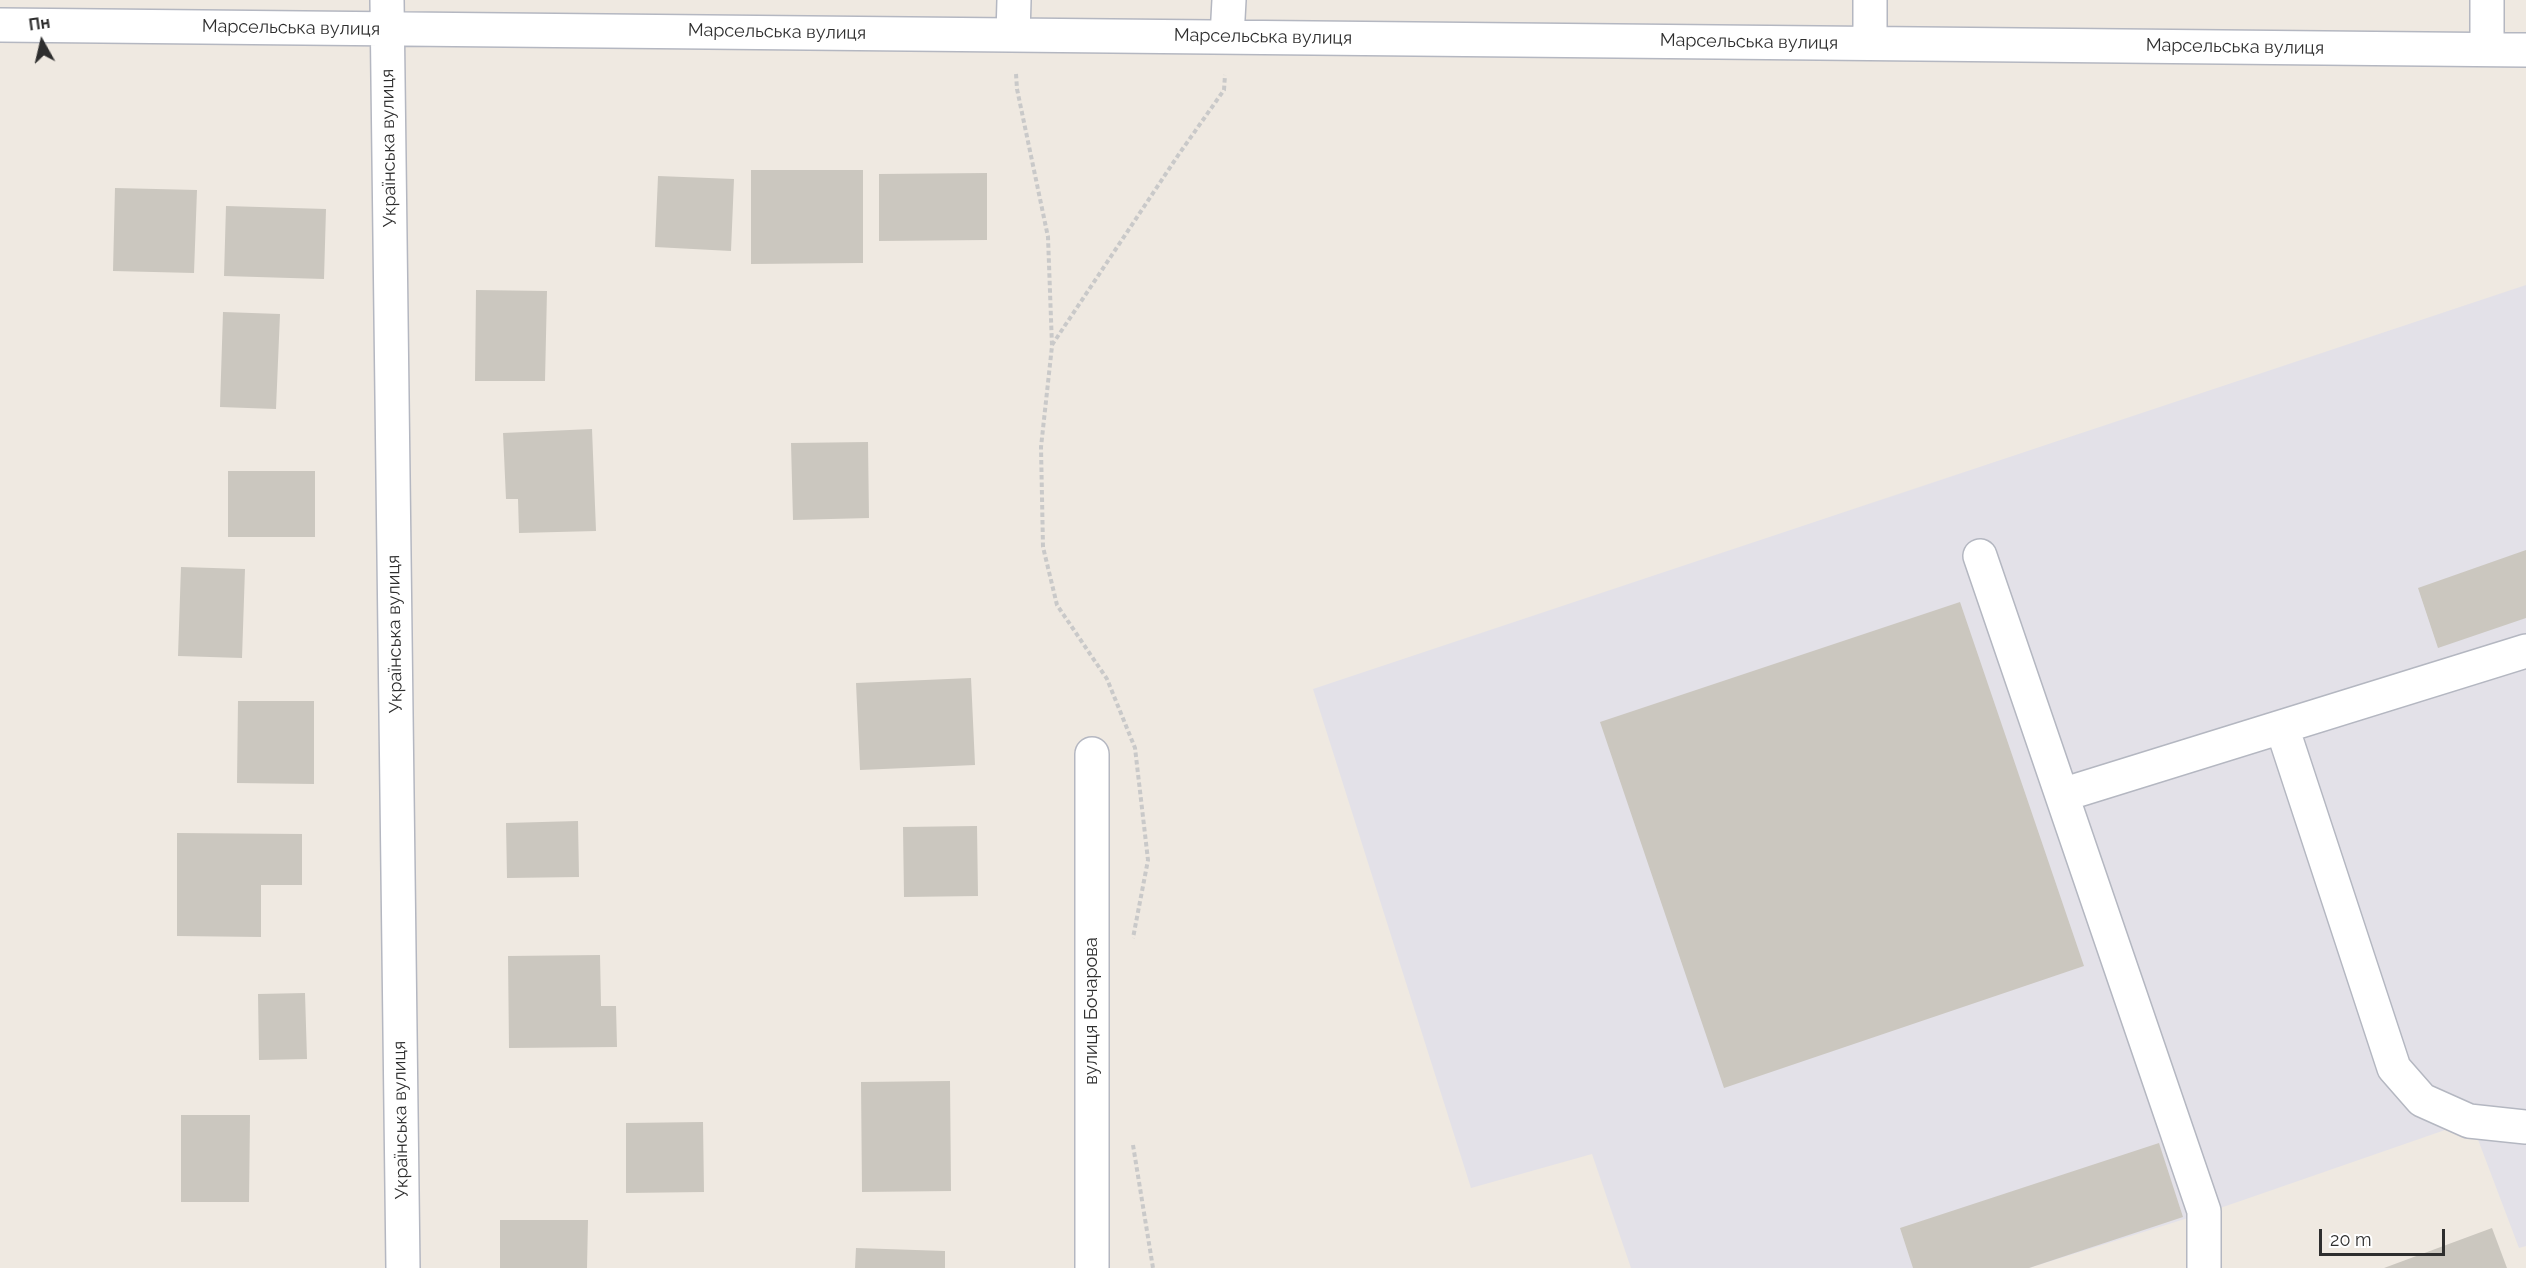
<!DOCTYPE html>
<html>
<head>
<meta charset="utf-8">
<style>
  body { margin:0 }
  #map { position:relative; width:2526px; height:1268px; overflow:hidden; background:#efe9e1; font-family:Raleway,sans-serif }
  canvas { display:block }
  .north { position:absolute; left:12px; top:12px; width:60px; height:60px; -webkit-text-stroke:4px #fff; paint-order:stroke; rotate:352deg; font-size:16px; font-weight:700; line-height:24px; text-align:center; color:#2e2e2e }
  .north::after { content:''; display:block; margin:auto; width:21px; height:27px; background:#2e2e2e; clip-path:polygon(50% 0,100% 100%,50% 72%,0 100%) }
  .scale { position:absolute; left:2319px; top:1229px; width:126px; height:27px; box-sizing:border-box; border:3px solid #2e2e2e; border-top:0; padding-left:8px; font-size:18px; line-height:21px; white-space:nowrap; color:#2e2e2e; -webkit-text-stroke:4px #fff; paint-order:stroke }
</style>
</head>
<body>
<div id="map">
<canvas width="2526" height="1268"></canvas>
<div class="north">Пн</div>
<div class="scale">20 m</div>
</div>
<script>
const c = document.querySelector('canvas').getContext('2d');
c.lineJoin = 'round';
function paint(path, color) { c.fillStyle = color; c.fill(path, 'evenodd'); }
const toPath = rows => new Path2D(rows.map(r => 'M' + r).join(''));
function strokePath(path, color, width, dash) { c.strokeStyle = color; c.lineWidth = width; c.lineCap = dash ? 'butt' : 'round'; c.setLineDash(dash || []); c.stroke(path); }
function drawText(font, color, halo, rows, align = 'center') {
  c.font = font + ' Raleway,sans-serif'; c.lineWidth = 5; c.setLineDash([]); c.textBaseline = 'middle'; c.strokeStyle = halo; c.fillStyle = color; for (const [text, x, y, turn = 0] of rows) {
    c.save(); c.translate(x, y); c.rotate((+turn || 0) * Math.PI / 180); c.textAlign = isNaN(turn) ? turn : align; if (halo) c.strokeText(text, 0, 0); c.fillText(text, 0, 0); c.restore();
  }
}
paint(toPath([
  [2526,285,2526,1246,2519,1248,2471,1121,2226,1206,2029,1268,1631,1268,1592,1154,1471,1188,1313,689]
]), '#e3e1e8');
paint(toPath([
  [751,170,863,170,863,263,751,264],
  [987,173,987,240,879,241,879,174],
  [658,176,734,179,731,251,655,247],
  [115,188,197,190,194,273,113,271],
  [226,206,326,209,324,279,224,276],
  [476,290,547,291,545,381,475,381],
  [223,312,280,314,276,409,220,407],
  [592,429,596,531,519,533,518,499,506,499,503,433],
  [868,442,869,518,793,520,791,443],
  [228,471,315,471,315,537,228,537],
  [2526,550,2526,618,2438,648,2418,588],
  [181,567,245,569,242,658,178,656],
  [1960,602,2084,966,1724,1088,1600,722],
  [971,678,975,765,860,770,856,683],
  [238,701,314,701,314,784,237,783],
  [578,821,579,877,507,878,506,823],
  [977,826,978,896,904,897,903,827],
  [177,833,302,834,302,885,261,885,261,937,177,936],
  [600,955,601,1006,616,1006,617,1047,509,1048,508,956],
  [305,993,307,1059,259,1060,258,994],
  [950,1081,951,1191,862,1192,861,1082],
  [181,1115,250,1115,249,1202,181,1202],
  [703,1122,704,1192,626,1193,626,1123],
  [2159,1143,2183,1217,2029,1268,1913,1268,1900,1228],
  [500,1220,588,1220,587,1268,500,1268],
  [2492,1228,2507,1268,2384,1268],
  [856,1248,945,1251,945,1268,855,1268]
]), '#cbc7bf');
const minor = toPath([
  [387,0,403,1268],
  [2487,0,2487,49],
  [0,25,2526,50],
  [1013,35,1014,0],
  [1227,37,1229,0],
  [1870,43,1870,0],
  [1980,556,2204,1211,2204,1268],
  [2282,727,2394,1068,2422,1100,2469,1121,2526,1127],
  [2062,795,2526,651],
  [1092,1268,1092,754]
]);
strokePath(minor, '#b4b7c1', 36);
strokePath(toPath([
  [1016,74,1017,89,1048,237,1052,346,1041,447,1043,547,1057,605,1107,679,1135,748,1148,860,1133,938],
  [1052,345,1179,154,1224,90,1225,75],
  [1133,1145,1153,1268]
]), '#c9c9c9', 4, [4.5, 3]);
strokePath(minor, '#fff', 33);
drawText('18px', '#2e2e2e', '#fff', [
  ["Марсельська вулиця",291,28,1],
  ["Марсельська вулиця",777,32,1],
  ["Марсельська вулиця",1263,37,1],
  ["Марсельська вулиця",1749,42,1],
  ["Марсельська вулиця",2235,47,1],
  ["Українська вулиця",389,148,-91],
  ["Українська вулиця",395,634,-91],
  ["вулиця Бочарова",1092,1011,-90],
  ["Українська вулиця",401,1120,-91]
]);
</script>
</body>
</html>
